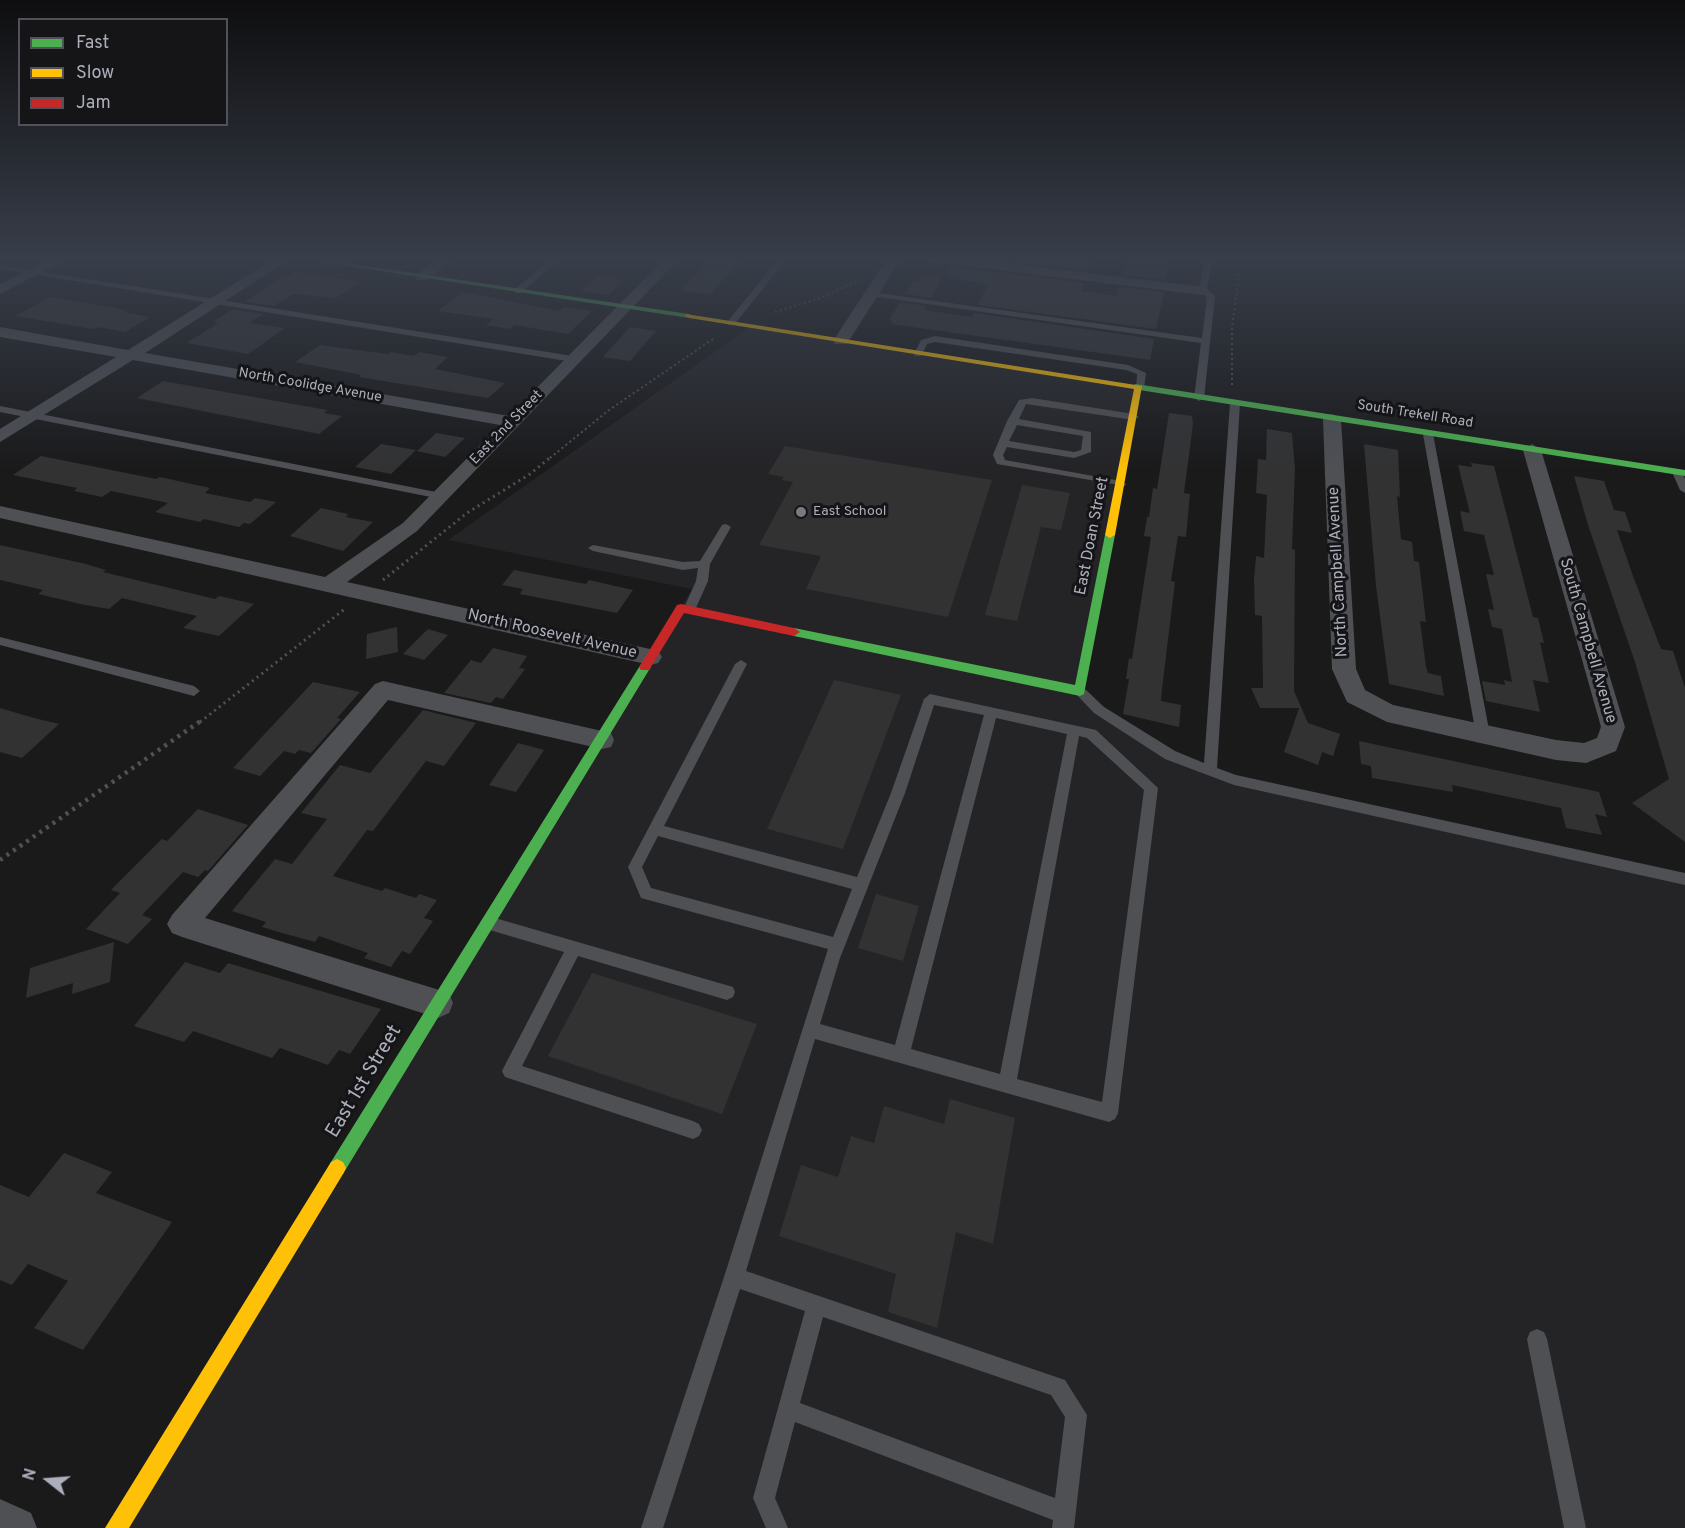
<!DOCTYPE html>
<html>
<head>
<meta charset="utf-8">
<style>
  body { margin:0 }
  #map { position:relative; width:1685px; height:1528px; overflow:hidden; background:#1a1a1b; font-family:Overpass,sans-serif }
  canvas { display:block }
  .legend { position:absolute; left:18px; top:18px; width:210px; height:108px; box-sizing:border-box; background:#151417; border:2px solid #515259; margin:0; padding:8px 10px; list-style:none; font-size:18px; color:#acafbb }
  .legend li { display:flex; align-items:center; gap:12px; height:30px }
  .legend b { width:30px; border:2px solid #515259 }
  .north { position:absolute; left:18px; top:1450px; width:60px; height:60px; -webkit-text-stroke:4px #151417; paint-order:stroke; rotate:287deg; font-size:16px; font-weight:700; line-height:24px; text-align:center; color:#acafbb }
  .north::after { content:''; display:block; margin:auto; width:21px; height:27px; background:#acafbb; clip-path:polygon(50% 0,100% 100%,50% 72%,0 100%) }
</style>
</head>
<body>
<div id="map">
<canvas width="1685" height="1528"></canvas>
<ul class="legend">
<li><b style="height:8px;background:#4caf50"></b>Fast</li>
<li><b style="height:8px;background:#ffc107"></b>Slow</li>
<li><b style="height:8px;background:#c62828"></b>Jam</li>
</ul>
<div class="north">N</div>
</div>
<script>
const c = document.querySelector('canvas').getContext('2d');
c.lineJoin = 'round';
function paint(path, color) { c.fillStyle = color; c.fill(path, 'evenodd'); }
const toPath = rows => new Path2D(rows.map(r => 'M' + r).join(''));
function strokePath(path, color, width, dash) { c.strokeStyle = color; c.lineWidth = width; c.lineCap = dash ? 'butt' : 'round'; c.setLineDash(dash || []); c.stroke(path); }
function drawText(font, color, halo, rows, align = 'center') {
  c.font = font + ' Overpass,sans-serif'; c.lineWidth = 6; c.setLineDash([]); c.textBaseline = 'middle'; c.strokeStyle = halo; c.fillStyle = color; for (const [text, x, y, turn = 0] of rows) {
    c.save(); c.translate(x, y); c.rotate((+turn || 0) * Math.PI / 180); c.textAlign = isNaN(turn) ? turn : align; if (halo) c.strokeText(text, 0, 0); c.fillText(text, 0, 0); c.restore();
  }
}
paint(toPath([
  [750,327,1139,388,1080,690,1170,755,1234,780,1685,879,1685,1528,116,1528,692,589,448,540]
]), '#242427');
paint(toPath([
  [710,257,745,257,710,294,682,290],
  [973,257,1091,257,1087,271],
  [1135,257,1170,262,1166,280,1122,275,1126,260,1135,261],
  [948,266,1083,283,1081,291,1117,296,1119,287,1164,292,1156,329,978,305,988,284,948,278],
  [295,272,311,274,360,282,336,298,293,294,274,306,245,302,280,278,285,278],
  [598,276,623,280,608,295,581,291],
  [922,276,942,278,931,298,905,294,913,282,918,282],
  [463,292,559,311,564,307,592,311,568,334,514,325,510,329,486,325,493,319,438,311],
  [51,297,127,310,123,312,150,317,125,332,98,327,94,329,15,316],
  [900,302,926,306,924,310,972,317,974,313,1154,339,1150,360,891,324,892,321,889,320],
  [233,309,263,314,250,323,285,328,248,354,187,343,218,323,213,322],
  [630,327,656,331,630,361,603,357],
  [320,345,388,354,390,352,414,356,419,352,448,357,435,369,505,383,488,398,359,377,361,375,295,362],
  [163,381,327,410,324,413,342,416,319,434,137,398],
  [1169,413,1192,416,1193,424,1184,493,1190,494,1186,537,1178,536,1171,581,1175,582,1162,689,1161,701,1181,705,1179,727,1123,714,1129,679,1126,679,1129,658,1132,659,1151,537,1144,536,1147,517,1149,517,1153,488,1157,489],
  [1267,429,1292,433,1295,469,1292,549,1295,550,1294,691,1308,723,1340,734,1333,756,1322,752,1318,765,1284,752,1299,708,1260,708,1251,688,1263,688,1262,616,1255,615,1254,580,1256,556,1264,558,1267,495,1256,493,1258,459,1266,460],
  [436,433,465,438,445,457,417,451],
  [381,444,416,450,391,474,355,467],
  [1364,444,1398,450,1400,497,1397,496,1401,539,1412,542,1414,561,1419,562,1426,622,1420,621,1426,667,1428,673,1441,676,1444,696,1389,684,1376,586],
  [785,446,992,480,948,617,806,589,821,556,759,545,793,482,782,480,784,477,768,474],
  [41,456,156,479,160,477,210,488,205,493,250,502,255,498,276,502,250,524,244,523,239,527,204,519,200,522,155,512,168,503,111,491,102,497,74,491,77,488,13,475],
  [1471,463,1494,466,1533,617,1538,618,1544,643,1540,642,1549,683,1533,680,1540,712,1486,701,1482,681,1505,685,1504,680,1512,682,1502,629,1492,627,1488,609,1494,610,1486,574,1494,575,1484,535,1464,531,1460,511,1470,513,1458,465,1472,467],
  [1574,476,1604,481,1614,510,1625,512,1632,533,1617,530,1633,576,1661,649,1673,651,1685,688,1685,842,1632,803,1669,779,1635,662,1588,525],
  [1022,485,1070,493,1061,530,1041,527,1017,621,985,615],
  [321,508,348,514,346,517,373,522,343,551,290,536],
  [0,545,86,564,106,570,103,572,215,599,219,596,254,604,219,636,183,628,197,616,122,598,109,609,85,605,38,594,43,590,0,580],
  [514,570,586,584,589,580,633,590,617,613,520,594,523,589,502,585],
  [397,627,398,652,366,659,367,634],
  [428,629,448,635,424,660,403,654],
  [493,648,527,656,519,668,525,669,503,699,496,697,491,703,444,693,471,660,481,663],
  [834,680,901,695,843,849,767,829],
  [313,682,360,692,337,718,341,719,311,753,299,750,295,754,284,751,260,776,233,768],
  [0,708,34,718,59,724,22,758,0,752],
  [423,710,476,723,444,766,426,761,373,831,367,830,333,876,382,891,385,888,416,898,419,894,437,900,424,918,433,921,410,954,402,951,391,967,364,958,368,953,319,936,315,942,282,933,262,927,266,922,232,911,275,859,292,864,327,819,301,813,340,765,370,773],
  [1359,741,1599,792,1607,817,1595,814,1602,835,1566,828,1561,808,1452,785,1453,792,1372,778,1371,766,1361,764],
  [518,743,544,750,516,792,489,785],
  [198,809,248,825,208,871,205,870,198,877,183,872,142,915,152,919,128,944,86,929,120,893,111,890,162,839,167,841],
  [876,894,919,906,903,961,858,948],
  [114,942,110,982,72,994,73,983,26,998,30,968],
  [185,962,220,973,228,963,381,1009,350,1054,339,1050,328,1065,280,1048,272,1058,193,1031,184,1042,134,1026],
  [592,973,757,1024,722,1114,548,1056],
  [950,1099,1015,1118,993,1244,956,1232,937,1328,888,1312,896,1274,779,1236,801,1165,838,1177,851,1136,874,1143,884,1106,944,1124],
  [64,1153,112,1172,96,1193,172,1222,83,1350,34,1328,68,1281,28,1264,12,1285,0,1280,0,1185,29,1197]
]), '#323233');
strokePath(toPath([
  [775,312,820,298,860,280],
  [1232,385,1232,328,1241,257],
  [550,458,609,410,713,339]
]), '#505155', 2, [2, 3]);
strokePath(toPath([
  [383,580,467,513,530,474,552,456],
  [200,722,346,608]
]), '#505155', 3, [2, 4]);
strokePath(toPath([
  [0,860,202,720]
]), '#505155', 4.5, [3, 5]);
paint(toPath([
  [554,257,562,257,521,293,515,293,515,289,554,257],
  [780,257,788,257,734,325,728,325,728,321,780,257],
  [1197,257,1205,257,1212,263,1207,290,1215,296,1204,398,1199,401,1194,398,1201,343,871,296,867,294,871,292,1202,338,1207,297,1199,291,1204,264,1197,257],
  [0,265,573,356,577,359,573,362,0,269,0,265],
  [935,336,1128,365,1146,373,1144,388,1136,390,1137,374,1126,370,935,342,927,344,921,356,915,356,914,354,921,340,935,336],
  [1032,398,1134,414,1139,417,1134,420,1026,404,1019,419,1091,432,1091,452,1074,458,1007,447,1003,455,1005,460,1121,481,1126,484,1125,486,997,464,993,455,1007,421,1019,400,1032,398],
  [1017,425,1083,436,1081,450,1074,452,1009,441,1017,425],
  [1235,400,1240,403,1217,768,1236,775,1685,873,1685,885,1234,785,1165,759,1094,713,1076,694,1074,691,1076,688,1084,688,1104,707,1175,751,1204,763,1230,403,1235,400],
  [0,406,441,493,446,496,441,499,0,412,0,406],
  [1428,431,1433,434,1490,735,1483,740,1476,735,1423,434,1428,431],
  [1677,469,1681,470,1685,479,1685,493,1680,490,1672,472,1677,469],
  [726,524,731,527,710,564,708,581,695,610,689,614,683,610,696,581,698,568,683,570,593,551,588,548,593,545,683,562,700,561,722,525,726,524],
  [0,637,194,686,200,691,194,696,0,645,0,637],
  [741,660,747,664,664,826,857,877,891,793,924,699,930,694,1096,730,1158,788,1118,1113,1115,1119,1109,1122,815,1039,746,1271,1065,1380,1087,1415,1074,1528,1052,1528,1053,1520,795,1422,775,1498,788,1528,766,1528,753,1498,805,1311,740,1289,663,1528,641,1528,724,1277,828,949,641,898,628,867,735,664,741,660],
  [934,705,984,715,895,1045,820,1024,840,958,905,793,934,705],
  [996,718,1067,734,1000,1074,911,1049,996,718],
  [1079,736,1087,738,1144,790,1102,1102,1017,1079,1079,736],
  [658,836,852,889,833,937,651,888,642,867,658,836],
  [823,1317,1051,1395,1065,1417,1055,1498,800,1403,823,1317],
  [488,916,733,987,735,992,733,997,727,1000,578,956,522,1066,693,1121,699,1124,702,1130,699,1136,693,1139,505,1077,502,1071,505,1065,564,952,483,928,480,923,483,918,488,916],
  [1537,1329,1544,1332,1547,1339,1586,1528,1564,1528,1527,1339,1530,1332,1537,1329]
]), '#4e5054');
paint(toPath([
  [55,257,72,257,0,294,0,284,55,257],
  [277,257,293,257,145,353,509,416,666,257,681,257,417,531,347,582,650,649,658,651,662,657,658,663,650,665,0,518,0,506,325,577,403,523,500,425,133,360,0,442,0,429,116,357,0,337,0,327,128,350,277,257],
  [440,257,456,257,427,280,417,280,415,277,417,274,440,257],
  [888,257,902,257,847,344,835,344,833,341,888,257],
  [918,257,957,257,1203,287,1210,291,1203,295,925,261,918,257],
  [1332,414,1341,419,1356,669,1365,690,1393,705,1556,740,1584,743,1597,738,1601,727,1523,450,1532,444,1541,450,1625,727,1616,751,1586,763,1556,760,1387,722,1347,702,1332,669,1323,419,1332,414],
  [383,681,602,731,611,733,614,740,611,747,602,749,388,700,205,918,449,993,453,1003,449,1013,438,1018,182,937,172,933,167,924,172,915,375,684,383,681],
  [0,1499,31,1513,37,1528,0,1528,0,1499]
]), '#4e5054');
paint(toPath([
  [289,257,306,257,689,314,693,316,689,318,289,257],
  [1136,384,1685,470,1685,476,1133,389,1133,385,1136,384],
  [1110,532,1115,535,1084,694,1080,696,794,636,788,632,794,628,1075,685,1105,535,1110,532],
  [645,663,649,664,651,667,649,670,343,1174,337,1177,331,1174,328,1168,331,1162,641,664,645,663]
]), '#4caf50');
paint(toPath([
  [686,314,1142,386,1115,535,1110,538,1105,535,1134,389,689,318,685,316,686,314],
  [337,1159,343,1162,346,1168,343,1174,129,1528,105,1528,331,1162,337,1159]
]), '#ffc107');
paint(toPath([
  [681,604,794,628,800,632,794,636,684,613,649,670,641,670,639,667,641,664,677,605,681,604]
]), '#c62828');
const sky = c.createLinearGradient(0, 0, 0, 471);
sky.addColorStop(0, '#0e0e0f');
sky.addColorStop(0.55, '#383e4a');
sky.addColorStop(1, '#383e4a00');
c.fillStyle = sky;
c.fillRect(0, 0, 1685, 471);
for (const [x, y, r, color] of [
  [801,512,6,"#797b83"]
]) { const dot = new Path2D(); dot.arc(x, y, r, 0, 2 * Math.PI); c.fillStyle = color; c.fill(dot); strokePath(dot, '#151417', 2); }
drawText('14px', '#acafbb', '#151417', [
  ["North Coolidge Avenue",310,386,10],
  ["South Trekell Road",1415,415,9],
  ["East 2nd Street",507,428,-46]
]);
drawText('14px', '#acafbb', '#151417', [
  ["East School",813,512]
], 'left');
drawText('16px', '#acafbb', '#151417', [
  ["East Doan Street",1093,536,-79],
  ["North Campbell Avenue",1339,572,-93],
  ["North Roosevelt Avenue",552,635,13],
  ["South Campbell Avenue",1587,641,74]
]);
drawText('20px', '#acafbb', '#151417', [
  ["East 1st Street",365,1082,-59]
]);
</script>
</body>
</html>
